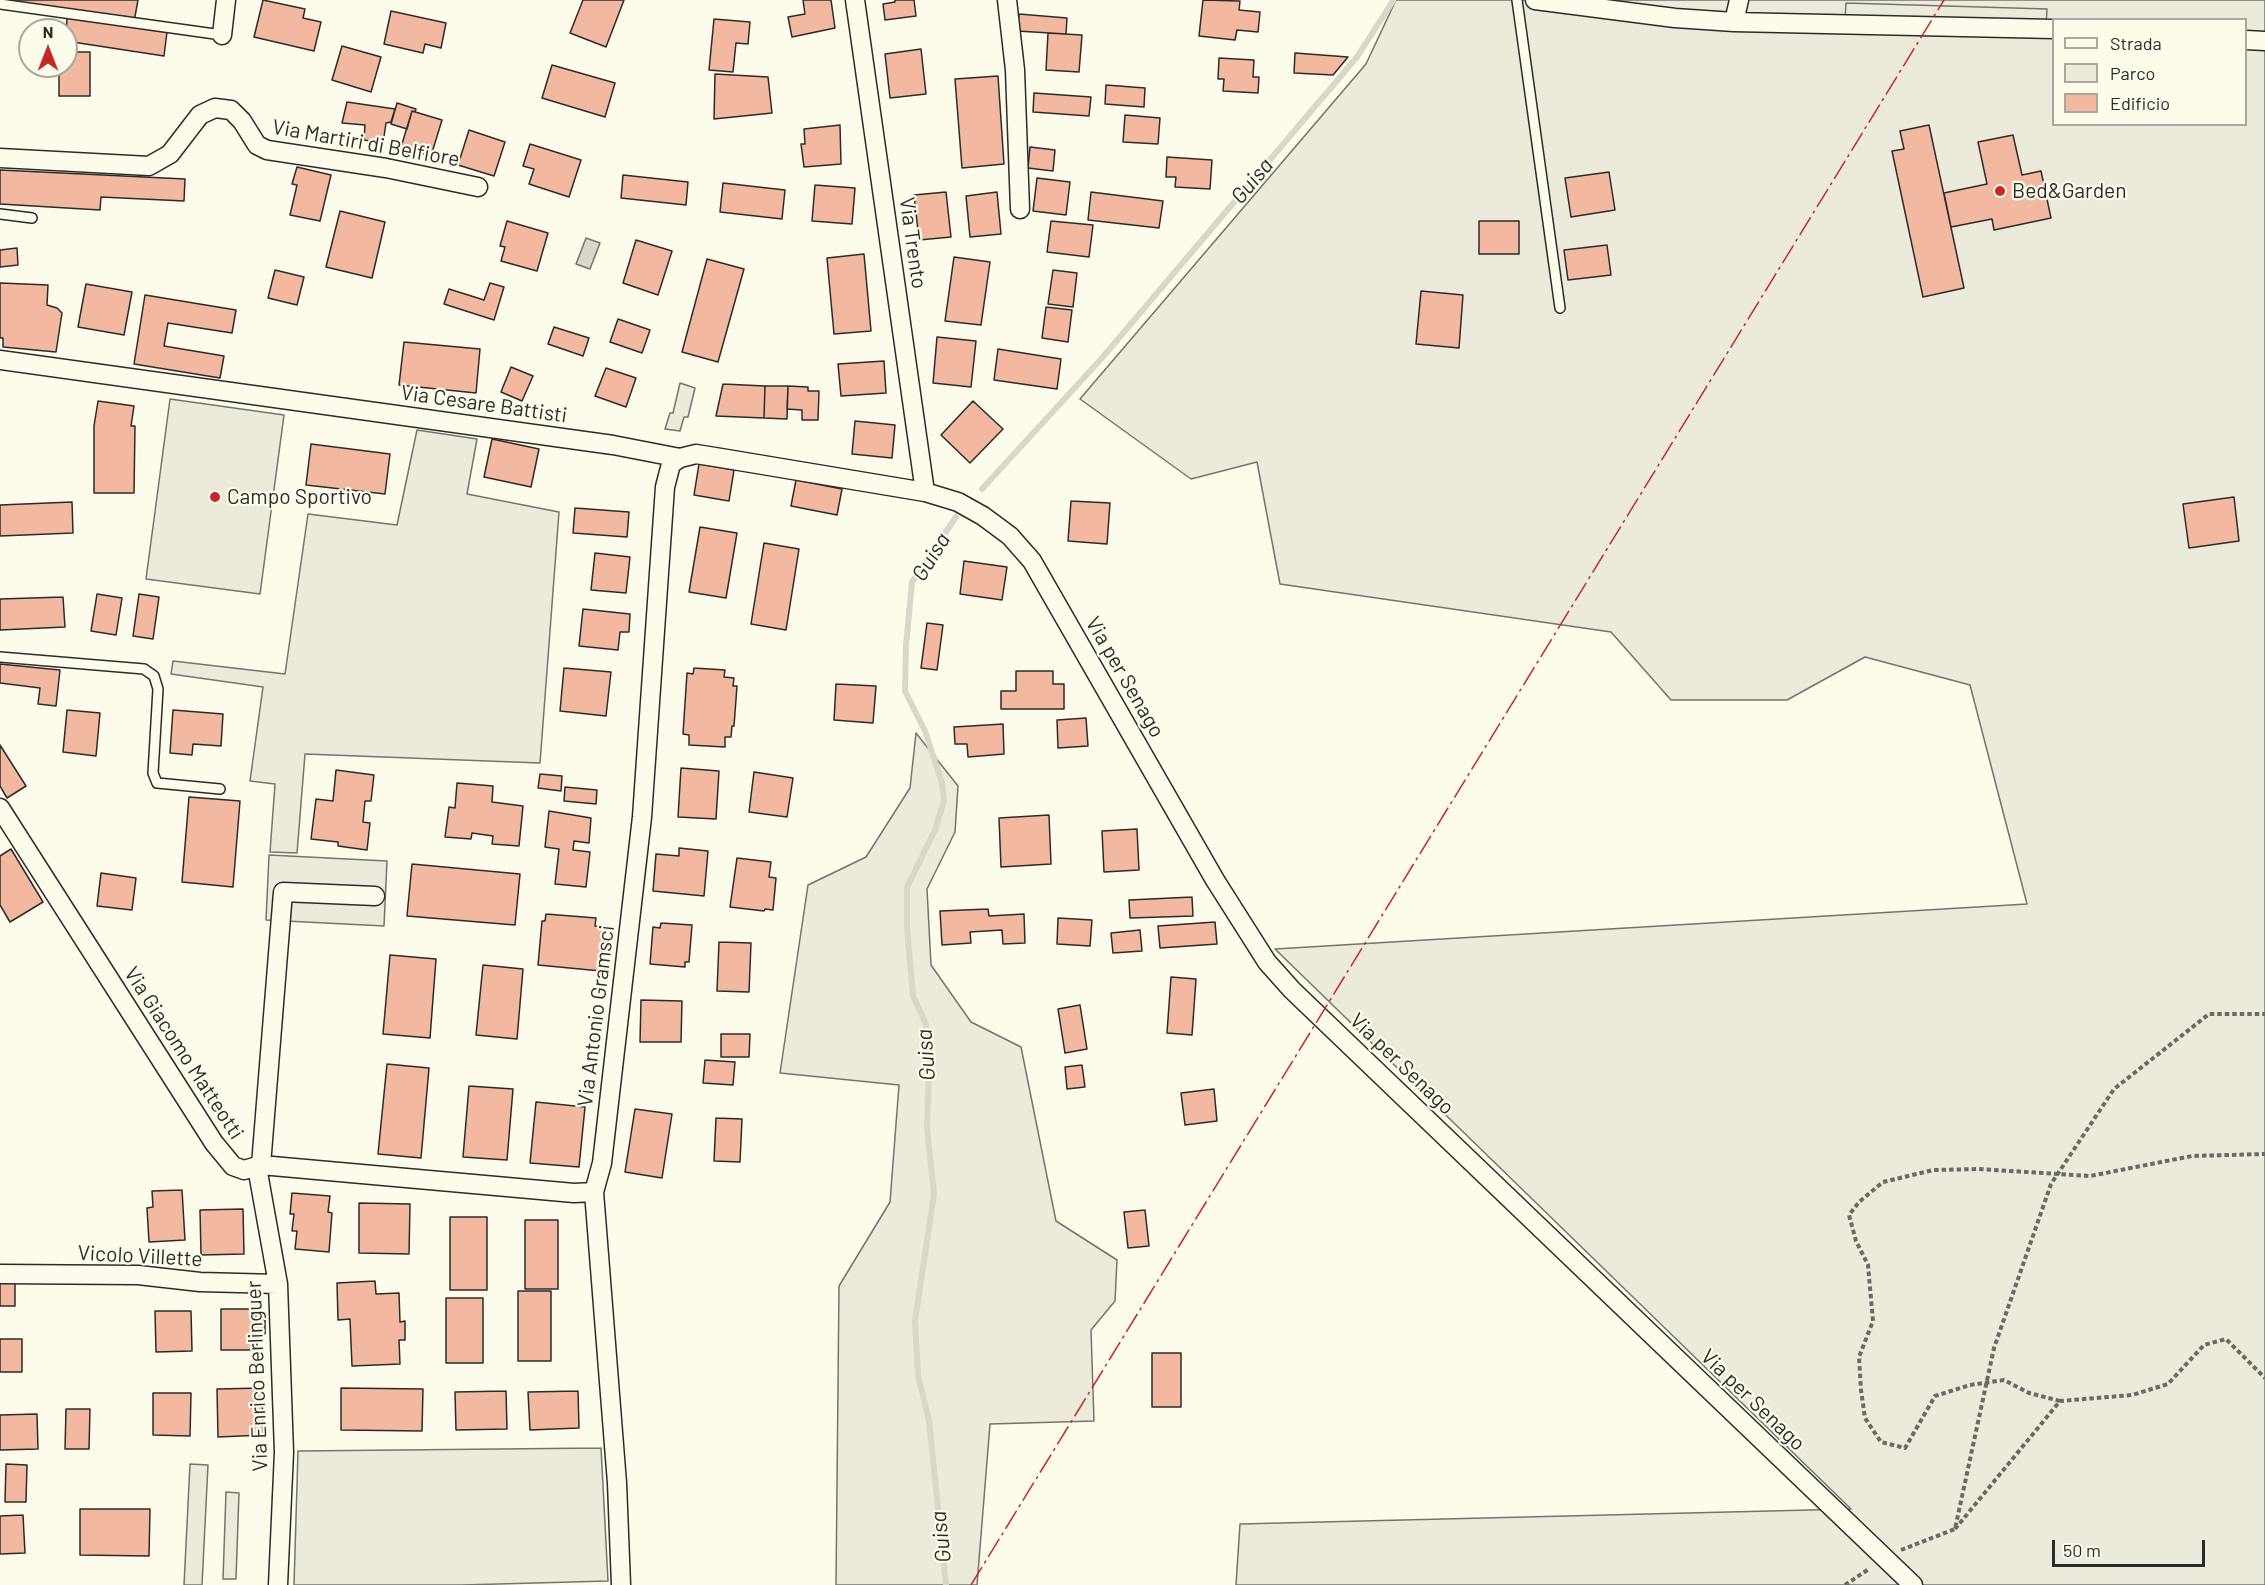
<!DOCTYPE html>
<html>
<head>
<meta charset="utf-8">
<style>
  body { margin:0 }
  #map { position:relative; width:2265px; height:1585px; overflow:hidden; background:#fdfbea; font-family:Barlow,sans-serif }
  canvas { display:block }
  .legend { position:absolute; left:2052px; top:18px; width:195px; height:108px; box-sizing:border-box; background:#fdfbea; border:2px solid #a9a89e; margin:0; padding:8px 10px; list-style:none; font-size:18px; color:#2b2b2b }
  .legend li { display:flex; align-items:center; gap:12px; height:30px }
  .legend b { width:30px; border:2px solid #a9a89e }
  .north { position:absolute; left:18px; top:18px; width:60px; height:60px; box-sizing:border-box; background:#fdfbea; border:2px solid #a9a89e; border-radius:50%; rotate:0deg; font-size:16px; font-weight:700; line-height:24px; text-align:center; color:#2b2b2b }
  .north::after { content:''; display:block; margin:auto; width:21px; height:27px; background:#c62828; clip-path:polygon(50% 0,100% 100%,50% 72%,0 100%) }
  .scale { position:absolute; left:2052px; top:1540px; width:153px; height:27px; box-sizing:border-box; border:3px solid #2b2b2b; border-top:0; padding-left:8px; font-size:18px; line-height:21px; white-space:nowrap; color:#2b2b2b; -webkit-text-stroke:4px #fdfbea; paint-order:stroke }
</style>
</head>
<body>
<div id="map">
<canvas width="2265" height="1585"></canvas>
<ul class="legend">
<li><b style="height:8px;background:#fdfbea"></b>Strada</li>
<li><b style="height:16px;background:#ecebdb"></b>Parco</li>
<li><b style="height:16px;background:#f2b8a0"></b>Edificio</li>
</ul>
<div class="north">N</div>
<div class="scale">50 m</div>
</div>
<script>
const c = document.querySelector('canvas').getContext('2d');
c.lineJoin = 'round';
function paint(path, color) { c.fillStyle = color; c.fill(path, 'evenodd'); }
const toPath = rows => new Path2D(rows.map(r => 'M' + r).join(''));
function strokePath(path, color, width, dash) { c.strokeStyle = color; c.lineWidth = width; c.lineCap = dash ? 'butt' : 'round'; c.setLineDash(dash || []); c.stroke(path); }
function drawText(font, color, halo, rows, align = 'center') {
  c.font = font + ' Barlow,sans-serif'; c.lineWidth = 4.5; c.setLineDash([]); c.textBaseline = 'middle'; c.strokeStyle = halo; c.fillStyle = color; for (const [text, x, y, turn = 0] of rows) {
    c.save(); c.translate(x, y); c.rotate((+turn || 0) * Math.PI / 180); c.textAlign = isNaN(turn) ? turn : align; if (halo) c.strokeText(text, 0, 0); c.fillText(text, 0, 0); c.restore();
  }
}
const green = toPath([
  [1396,0,2265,0,2265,1585,1236,1585,1240,1524,1851,1509,1275,949,2027,904,1970,685,1865,657,1787,700,1671,700,1611,632,1280,584,1257,462,1191,479,1080,399,1366,64,1396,0],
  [2054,20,2246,20,2246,124,2054,124,2054,20],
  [170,399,284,415,260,594,146,579,170,399],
  [417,430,477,439,467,494,559,512,540,763,305,754,297,853,270,852,275,784,250,781,263,687,171,674,173,661,285,674,308,514,397,525,417,430],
  [916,733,958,786,955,832,927,889,931,965,971,1022,1021,1047,1056,1221,1117,1260,1115,1301,1091,1330,1094,1421,990,1424,977,1585,836,1585,839,1286,890,1202,899,1085,780,1073,808,885,866,857,910,788,916,733],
  [601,1448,608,1581,462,1585,294,1585,298,1451,601,1448]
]);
paint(green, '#ecebdb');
strokePath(green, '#74746e', 1.5);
const parking = toPath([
  [1846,3,2047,9,2046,26,1845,20,1846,3],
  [680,383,695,388,688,417,684,417,680,431,665,429,670,413,673,413,680,383],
  [269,855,387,861,384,926,266,920,269,855],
  [190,1464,208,1465,202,1585,184,1585,190,1464],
  [226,1492,239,1493,236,1579,223,1579,226,1492]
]);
paint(parking, '#eceadb');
strokePath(parking, '#74746e', 1.5);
const water = toPath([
  [586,238,600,243,590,269,576,264,586,238]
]);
paint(water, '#d8d7c9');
strokePath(water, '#74746e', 1.5);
strokePath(toPath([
  [982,489,1102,358,1357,57,1393,1],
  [946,1585,929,1421,918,1375,915,1321,934,1194,927,1128,929,1071,926,1024,913,996,907,928,907,887,935,830,944,801,942,783,925,731,905,691,906,646,912,582,956,517]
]), '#d8d7c9', 6);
const building = toPath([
  [5,0,138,0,134,22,5,0],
  [263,0,305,9,303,18,321,22,314,51,254,37,263,0],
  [583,0,624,0,606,47,570,33,583,0],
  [803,0,831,0,835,28,792,37,788,17,805,14,803,0],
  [895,0,914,0,916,16,885,20,883,4,895,2,895,0],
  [1203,0,1240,1,1239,10,1260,12,1258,32,1237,30,1235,40,1199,36,1203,0],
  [391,11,446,23,441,48,425,44,423,53,384,44,391,11],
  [1019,14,1067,18,1066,34,1017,31,1019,14],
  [67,17,167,32,164,56,66,41,67,17],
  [714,19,750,22,748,44,736,43,733,72,709,70,714,19],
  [1048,33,1082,35,1079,72,1046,70,1048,33],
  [342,46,381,57,371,92,332,80,342,46],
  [921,49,926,94,890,98,885,54,921,49],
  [66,52,90,52,90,96,59,96,59,66,66,66,66,52],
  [1295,53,1348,57,1333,75,1294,73,1295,53],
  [1219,58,1254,60,1253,77,1259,77,1258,93,1223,91,1224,79,1218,79,1219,58],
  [552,65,615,83,605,117,542,98,552,65],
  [715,74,768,77,772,113,714,119,715,74],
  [998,76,1004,164,962,168,955,79,998,76],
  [1106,85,1145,88,1144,107,1105,104,1106,85],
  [1034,93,1091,97,1089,116,1033,112,1034,93],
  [347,102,395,109,391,122,386,123,383,143,364,140,365,125,342,123,347,102],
  [397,103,416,109,415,112,412,111,407,129,391,124,397,103],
  [412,111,442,120,431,156,401,147,412,111],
  [1125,115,1160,118,1158,144,1123,142,1125,115],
  [840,125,841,164,804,167,801,144,805,144,804,129,840,125],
  [1929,125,1964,288,1923,297,1892,151,1904,149,1900,131,1929,125],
  [469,130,505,142,494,176,458,165,469,130],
  [2013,135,2022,175,2041,171,2051,218,1994,230,1992,219,1951,227,1944,193,1987,184,1978,142,2013,135],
  [530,144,581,160,569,197,529,184,534,169,523,166,530,144],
  [1030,147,1055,150,1053,171,1028,168,1030,147],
  [1167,157,1212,160,1210,189,1175,187,1176,177,1166,177,1167,157],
  [297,167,331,175,320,221,290,215,297,185,292,184,297,167],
  [0,170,185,179,184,201,101,197,100,210,0,204,0,170],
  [1609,172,1615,210,1571,217,1565,178,1609,172],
  [623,175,688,182,686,205,621,198,623,175],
  [1037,178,1070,182,1066,215,1033,211,1037,178],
  [723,183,785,190,782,219,720,212,723,183],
  [815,185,855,188,852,224,812,221,815,185],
  [946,192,951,237,919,240,914,195,946,192],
  [997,192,1001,234,970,237,966,196,997,192],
  [1091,192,1163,201,1159,228,1088,220,1091,192],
  [340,211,385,222,372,278,326,267,340,211],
  [507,221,548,233,537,271,501,261,505,247,500,246,507,221],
  [1051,221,1093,225,1089,257,1047,252,1051,221],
  [1479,221,1519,221,1519,254,1479,254,1479,221],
  [636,240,672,251,658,295,623,283,636,240],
  [1607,245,1611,275,1568,280,1564,250,1607,245],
  [17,248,18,265,0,267,0,250,17,248],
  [864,254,871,331,834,334,827,258,864,254],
  [954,257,990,262,981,325,945,321,954,257],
  [707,259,744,269,718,362,682,352,707,259],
  [275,270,304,277,297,305,268,298,275,270],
  [1053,270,1077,273,1073,307,1048,304,1053,270],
  [0,283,48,285,47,305,57,308,62,313,56,352,3,347,3,338,0,338,0,283],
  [490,283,504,287,494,320,444,304,449,289,484,300,490,283],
  [86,284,132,292,124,335,78,327,86,284],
  [1421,291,1463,295,1459,348,1416,344,1421,291],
  [145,295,236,310,232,333,168,323,164,346,224,356,220,378,134,364,145,295],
  [1046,307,1072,310,1068,342,1042,338,1046,307],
  [618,319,650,330,642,353,610,342,618,319],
  [554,327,589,338,583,356,548,344,554,327],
  [937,337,976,341,971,387,933,383,937,337],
  [404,342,480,349,476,393,399,385,404,342],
  [998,349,1061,359,1057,389,994,380,998,349],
  [884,361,886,393,841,396,838,364,884,361],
  [511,367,533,376,522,401,501,392,511,367],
  [606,368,636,378,626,407,595,396,606,368],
  [723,384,765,386,764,418,716,416,723,384],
  [765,386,788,386,787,419,764,418,765,386],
  [788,386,808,387,808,391,819,391,818,420,802,420,802,410,787,409,788,386],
  [98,401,134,406,131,426,135,426,134,493,94,493,94,426,98,401],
  [973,401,1003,429,970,463,941,435,973,401],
  [855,421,895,425,892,458,852,454,855,421],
  [492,439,539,449,531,487,484,477,492,439],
  [311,444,390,454,385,494,306,485,311,444],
  [699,464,734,470,729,501,694,495,699,464],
  [796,480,842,489,837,515,791,506,796,480],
  [2234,497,2239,541,2189,548,2183,504,2234,497],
  [1071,501,1110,503,1107,544,1068,541,1071,501],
  [72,502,73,533,0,536,0,505,72,502],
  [575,508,629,512,627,537,573,533,575,508],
  [700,527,737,533,726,598,689,592,700,527],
  [764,543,799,549,786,630,751,624,764,543],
  [595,553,630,557,626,593,591,590,595,553],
  [964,561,1007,567,1002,600,960,594,964,561],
  [97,594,122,598,116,635,91,631,97,594],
  [139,594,159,597,153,639,133,636,139,594],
  [63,597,65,627,0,630,0,599,63,597],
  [583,609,630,614,629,632,620,632,618,650,579,646,583,609],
  [927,623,943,625,937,670,921,668,927,623],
  [0,664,60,670,56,706,38,704,40,688,0,683,0,664],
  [564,668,611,672,606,716,560,711,564,668],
  [694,668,725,670,724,677,734,678,733,686,737,686,734,726,732,726,731,737,725,737,725,747,689,745,689,735,683,734,687,673,693,674,694,668],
  [1016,671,1053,671,1053,684,1064,684,1064,709,1001,709,1001,691,1016,691,1016,671],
  [836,684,876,686,873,723,834,720,836,684],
  [67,710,100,713,96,756,63,752,67,710],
  [173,710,223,714,221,746,193,744,192,755,170,753,173,710],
  [1086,718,1088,746,1058,748,1057,720,1086,718],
  [1003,724,1004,754,968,757,967,744,955,744,954,727,1003,724],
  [0,745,26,786,7,798,0,786,0,745],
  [681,768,719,771,716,819,678,817,681,768],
  [336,770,374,775,371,801,365,801,363,822,370,823,367,850,338,846,338,842,311,839,316,799,333,801,336,770],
  [754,772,793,778,787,817,749,812,754,772],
  [540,774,562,776,561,791,538,788,540,774],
  [457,783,493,786,492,802,523,806,519,846,492,844,493,836,472,833,471,839,445,837,449,807,455,808,457,783],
  [565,787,597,790,596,804,564,801,565,787],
  [189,797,240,801,233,887,182,882,189,797],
  [549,811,591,818,589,843,574,841,573,850,590,852,586,887,555,884,559,849,545,847,549,811],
  [1049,815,1051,864,1001,867,999,818,1049,815],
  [1137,829,1139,870,1104,872,1102,831,1137,829],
  [679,848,708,851,704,896,653,891,656,854,679,856,679,848],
  [11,849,43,902,10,922,0,905,0,856,11,849],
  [737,858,771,862,769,877,776,878,773,910,765,909,764,911,730,907,737,858],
  [412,864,520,874,515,925,407,916,412,864],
  [101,873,136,878,132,910,97,906,101,873],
  [1192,897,1193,916,1130,918,1129,900,1192,897],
  [988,909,989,916,1024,914,1025,943,1003,944,1002,930,970,932,971,943,942,945,940,911,988,909],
  [546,914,596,918,595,926,605,927,601,971,538,965,542,921,545,921,546,914],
  [1058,918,1092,920,1090,946,1057,944,1058,918],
  [1215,922,1217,944,1160,948,1158,926,1215,922],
  [661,923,692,925,689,962,685,962,685,967,650,964,653,927,660,928,661,923],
  [1140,930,1142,951,1113,953,1111,933,1140,930],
  [719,942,751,943,749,992,717,991,719,942],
  [390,955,436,959,430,1038,383,1034,390,955],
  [483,965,523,969,517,1039,476,1035,483,965],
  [1171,977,1196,979,1192,1035,1167,1033,1171,977],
  [641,1000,682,1001,681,1042,640,1042,641,1000],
  [1080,1005,1087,1049,1065,1053,1058,1009,1080,1005],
  [721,1034,750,1034,749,1057,721,1057,721,1034],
  [705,1060,735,1062,733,1085,703,1083,705,1060],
  [387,1064,429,1068,421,1158,378,1154,387,1064],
  [1082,1065,1085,1087,1067,1089,1065,1067,1082,1065],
  [469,1086,513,1089,507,1160,463,1157,469,1086],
  [1214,1089,1217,1121,1185,1125,1181,1093,1214,1089],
  [536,1102,585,1107,579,1167,530,1163,536,1102],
  [635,1109,672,1114,662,1178,625,1172,635,1109],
  [716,1118,742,1119,740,1162,714,1161,716,1118],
  [182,1190,185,1240,149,1242,147,1208,153,1207,152,1191,182,1190],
  [292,1193,330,1196,328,1212,332,1213,329,1252,295,1249,297,1231,292,1231,294,1214,290,1214,292,1193],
  [359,1203,410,1204,409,1254,359,1253,359,1203],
  [243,1209,244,1254,201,1255,200,1210,243,1209],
  [1145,1210,1149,1246,1128,1248,1124,1212,1145,1210],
  [450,1217,487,1217,487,1290,450,1290,450,1217],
  [525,1220,558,1220,558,1289,525,1289,525,1220],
  [0,1281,15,1281,15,1306,0,1306,0,1281],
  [375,1281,376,1294,399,1293,400,1322,405,1321,405,1340,399,1340,400,1364,352,1366,350,1319,338,1320,337,1283,375,1281],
  [518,1291,551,1291,551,1361,518,1361,518,1291],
  [446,1298,483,1298,483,1363,446,1363,446,1298],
  [221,1309,256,1309,256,1319,265,1319,265,1334,257,1334,257,1350,221,1350,221,1309],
  [155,1311,191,1311,192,1351,156,1352,155,1311],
  [0,1339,22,1339,22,1372,0,1372,0,1339],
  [1152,1353,1181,1353,1181,1407,1152,1407,1152,1353],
  [262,1388,263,1435,218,1437,217,1389,262,1388],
  [341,1388,423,1389,422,1431,341,1430,341,1388],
  [506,1391,507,1429,456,1430,455,1392,506,1391],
  [578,1391,579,1428,530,1430,528,1392,578,1391],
  [153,1393,191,1393,190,1436,153,1435,153,1393],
  [66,1409,90,1409,89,1449,65,1449,66,1409],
  [37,1414,38,1449,0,1450,0,1415,37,1414],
  [6,1464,27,1465,26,1502,5,1502,6,1464],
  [80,1509,150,1509,149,1556,80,1555,80,1509],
  [23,1515,25,1553,0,1554,0,1516,23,1515]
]);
paint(building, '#f2b8a0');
strokePath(building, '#2b2b2b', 1.5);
const lane = toPath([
  [1517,0,1560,308],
  [0,4,222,35],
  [0,214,32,218],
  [0,657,144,669,154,676,158,689,153,773,157,783,220,789]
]);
const street = toPath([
  [855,0,925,492],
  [1007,0,1015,70,1020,209],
  [1535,0,1675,18,1734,22,2054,29],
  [1734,22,1739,0],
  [222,35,226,0],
  [2246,40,2265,41],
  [0,158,149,166,170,154,200,115,215,108,231,110,242,121,257,145,267,150,386,168,478,187],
  [0,360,613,445,680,458,696,454,715,457,925,492,958,502,983,516,1010,536,1032,561,1215,880,1267,962,1292,990,1913,1585],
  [0,808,214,1143,233,1166,244,1170,261,1165,574,1193,594,1192],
  [261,1165,283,892,375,896],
  [257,1167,278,1284,284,1452,278,1585],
  [0,1274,138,1275,200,1282,278,1284],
  [621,1585,617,1483,594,1192,602,1163,642,817,665,487,671,464,680,458]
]);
strokePath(lane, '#2b2b2b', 12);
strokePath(street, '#2b2b2b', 21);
strokePath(toPath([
  [2060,1401,2029,1393,2004,1380,1970,1385,1935,1396,1905,1448,1881,1442,1865,1418,1861,1390,1859,1357,1873,1321,1868,1265,1856,1241,1849,1215,1859,1202,1883,1182,1933,1170,1979,1169,2090,1176,2192,1156,2265,1154],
  [1955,1529,2060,1401,2132,1395,2168,1384,2204,1345,2226,1339,2265,1378],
  [1901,1550,1955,1529,1994,1348,2051,1184,2114,1089,2209,1014,2265,1014],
  [1845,1585,1869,1569]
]), '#6a6964', 4, [4.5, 3]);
strokePath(lane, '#fdfbea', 9);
strokePath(street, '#fdfbea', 18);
strokePath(toPath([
  [971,1585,1944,0]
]), '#c62828', 1.5, [21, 4.5, 3, 4.5]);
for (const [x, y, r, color] of [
  [2000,191,6,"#c62828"],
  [215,497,6,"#c62828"]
]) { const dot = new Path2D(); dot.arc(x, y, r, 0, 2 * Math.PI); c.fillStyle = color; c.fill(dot); strokePath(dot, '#fdfbea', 2); }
drawText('21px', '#2b2b2b', '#fdfbea', [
  ["Via Martiri di Belfiore",366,143,10],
  ["Via Trento",913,243,82],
  ["Via Cesare Battisti",484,404,8],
  ["Via per Senago",1125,677,60],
  ["Via Antonio Gramsci",596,1016,-83],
  ["Via Giacomo Matteotti",184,1053,57],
  ["Via per Senago",1402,1064,44],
  ["Vicolo Villette",140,1256,3],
  ["Via Enrico Berlinguer",257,1376,-92],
  ["Via per Senago",1753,1400,44]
]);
drawText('21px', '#2b2b2b', '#fdfbea', [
  ["Bed&Garden",2012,191],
  ["Campo Sportivo",227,497]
], 'left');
drawText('italic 22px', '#2b2b2b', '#fdfbea', [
  ["Guisa",1252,181,-50],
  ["Guisa",931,557,-58],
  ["Guisa",926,1055,-94],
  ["Guisa",941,1537,-96]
]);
</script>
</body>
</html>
